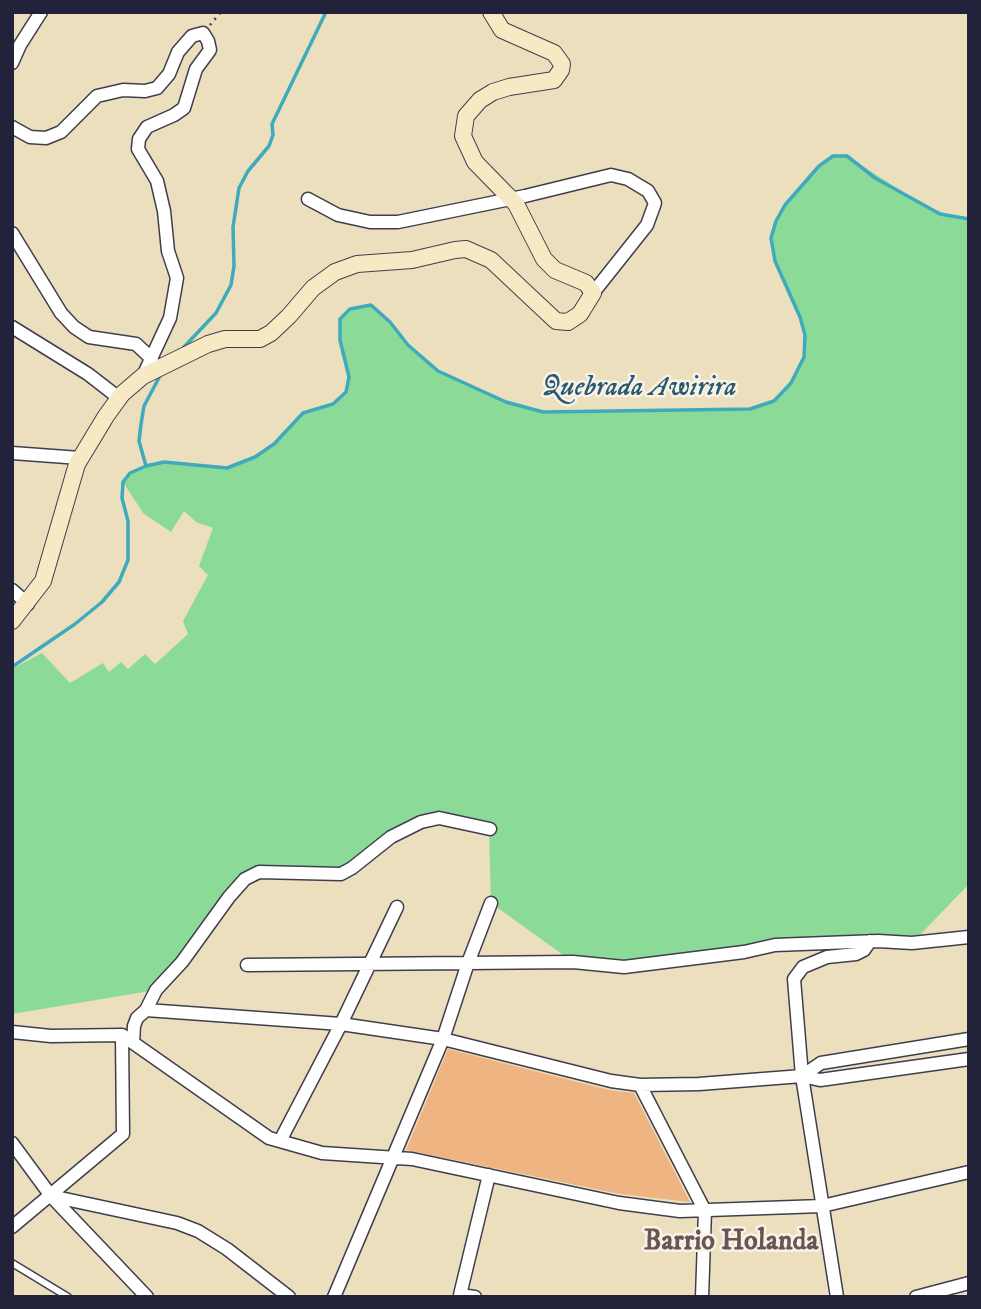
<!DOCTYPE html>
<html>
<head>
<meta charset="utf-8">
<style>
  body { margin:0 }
  #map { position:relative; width:981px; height:1309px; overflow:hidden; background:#ecdfbd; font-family:"IM FELL DW Pica",serif }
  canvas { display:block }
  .frame { position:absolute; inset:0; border:14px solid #22223b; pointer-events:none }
</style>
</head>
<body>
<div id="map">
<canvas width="981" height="1309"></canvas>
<div class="frame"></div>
</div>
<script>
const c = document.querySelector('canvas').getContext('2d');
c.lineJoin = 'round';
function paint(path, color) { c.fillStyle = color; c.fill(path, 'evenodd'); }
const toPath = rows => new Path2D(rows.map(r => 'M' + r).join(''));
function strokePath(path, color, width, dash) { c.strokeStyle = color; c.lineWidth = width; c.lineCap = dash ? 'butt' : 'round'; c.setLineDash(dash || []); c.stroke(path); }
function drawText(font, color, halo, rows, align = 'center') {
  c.font = font + ' "IM FELL DW Pica",serif'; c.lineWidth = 5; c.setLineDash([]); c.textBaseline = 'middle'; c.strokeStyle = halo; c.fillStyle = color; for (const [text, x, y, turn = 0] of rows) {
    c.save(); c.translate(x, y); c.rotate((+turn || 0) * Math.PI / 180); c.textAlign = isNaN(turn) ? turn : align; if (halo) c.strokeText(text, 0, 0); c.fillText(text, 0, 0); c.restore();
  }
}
paint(toPath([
  [833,156,847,156,923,205,956,218,969,219,969,884,912,943,775,945,624,967,573,962,491,903,489,829,421,822,352,868,259,872,245,879,156,990,12,1014,12,669,42,653,70,683,103,663,109,672,121,662,128,669,145,654,155,664,188,634,183,621,208,575,199,566,213,528,196,522,184,511,171,532,143,513,123,482,130,473,146,466,164,462,227,468,255,457,274,444,303,413,333,404,346,392,349,377,340,340,340,319,350,309,371,305,390,322,408,345,438,371,506,402,543,412,750,409,774,401,791,383,804,357,805,335,800,317,775,261,771,238,776,221,785,205,819,166]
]), '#8cda98');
strokePath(toPath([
  [183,348,216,313,231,285,234,266,233,227,239,188,248,171,269,146,273,135,272,124,326,12],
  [146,466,139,441,141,424,144,406,162,372],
  [12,667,75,624,102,602,119,582,128,560,128,521,122,498,123,482,130,473,146,466,164,462,227,468,255,457,274,444,303,413,333,404,346,392,349,377,340,340,340,319,350,309,371,305,390,322,408,345,438,371,506,402,543,412,750,409,774,401,791,383,804,357,805,335,800,317,775,261,771,238,776,221,785,205,819,166,833,156,847,156,875,178,940,214,969,219]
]), '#3eabbd', 3.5);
paint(toPath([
  [448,1049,609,1090,634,1093,690,1202,620,1194,406,1150]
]), '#eeb482');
const lane = toPath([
  [12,1263,68,1297]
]);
const street = toPath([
  [12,63,20,45,41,12],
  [12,127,30,137,46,138,61,132,97,96,123,90,145,91,157,88,169,74,178,52,192,36,203,33,208,41,210,50,196,69,184,108,174,115,147,127,139,139,138,149,157,181,164,211,168,251,177,278,170,318,143,376],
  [308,199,338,215,370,222,398,222,525,196,611,175,628,179,648,191,655,203,647,225,593,293],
  [12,233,61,313,74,327,89,337,136,344,152,359],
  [12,327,88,374,119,398],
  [12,453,80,458],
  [12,590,28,604],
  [247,965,573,962,624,967,744,952,775,945,878,941,912,943,969,937],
  [146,1010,156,990,182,962,229,897,245,879,259,872,341,874,352,868,391,837,421,822,439,818,490,829],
  [12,1032,51,1036,122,1035,269,1138,322,1153,412,1159,619,1203,680,1211,822,1206,969,1172],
  [133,1043,134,1026,137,1018,146,1010,341,1024,443,1039,611,1081,640,1085,699,1084,802,1076,820,1080,969,1059],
  [802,1076,821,1063,969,1039],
  [640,1085,705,1211,702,1297],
  [280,1141,341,1024,397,907],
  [12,1143,51,1196,147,1297],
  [51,1196,177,1223,198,1231,227,1249,289,1297],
  [12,1227,123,1134,122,1035],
  [334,1297,443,1039,468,963,491,903],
  [475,1297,460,1295,489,1175],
  [837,1297,802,1076,794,979,803,967,827,957,856,954,864,950,870,941],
  [916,1297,969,1283]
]);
const secondary = toPath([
  [12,621,43,581,77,464,106,416,122,394,143,376,208,344,225,339,260,339,271,333,289,316,313,288,335,272,357,264,412,260,455,250,466,249,491,260,556,321,568,322,580,314,593,293,586,283,555,270,544,259,516,204,475,162,463,136,466,116,480,100,493,92,509,87,554,80,561,70,562,64,554,53,502,30,491,12]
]);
strokePath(lane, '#403e4e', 9);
strokePath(street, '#403e4e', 15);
strokePath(secondary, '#403e4e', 18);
strokePath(toPath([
  [210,25,221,12]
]), '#403e4e', 2.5, [2, 5]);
strokePath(lane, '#fff', 6);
strokePath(street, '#fff', 12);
strokePath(secondary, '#f6e9c3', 16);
drawText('italic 28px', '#2d596f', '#f7f3e8', [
  ["Quebrada Awirira",639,389]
]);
drawText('bold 28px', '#695554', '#f7f3e8', [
  ["Barrio Holanda",731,1243]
]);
</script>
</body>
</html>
